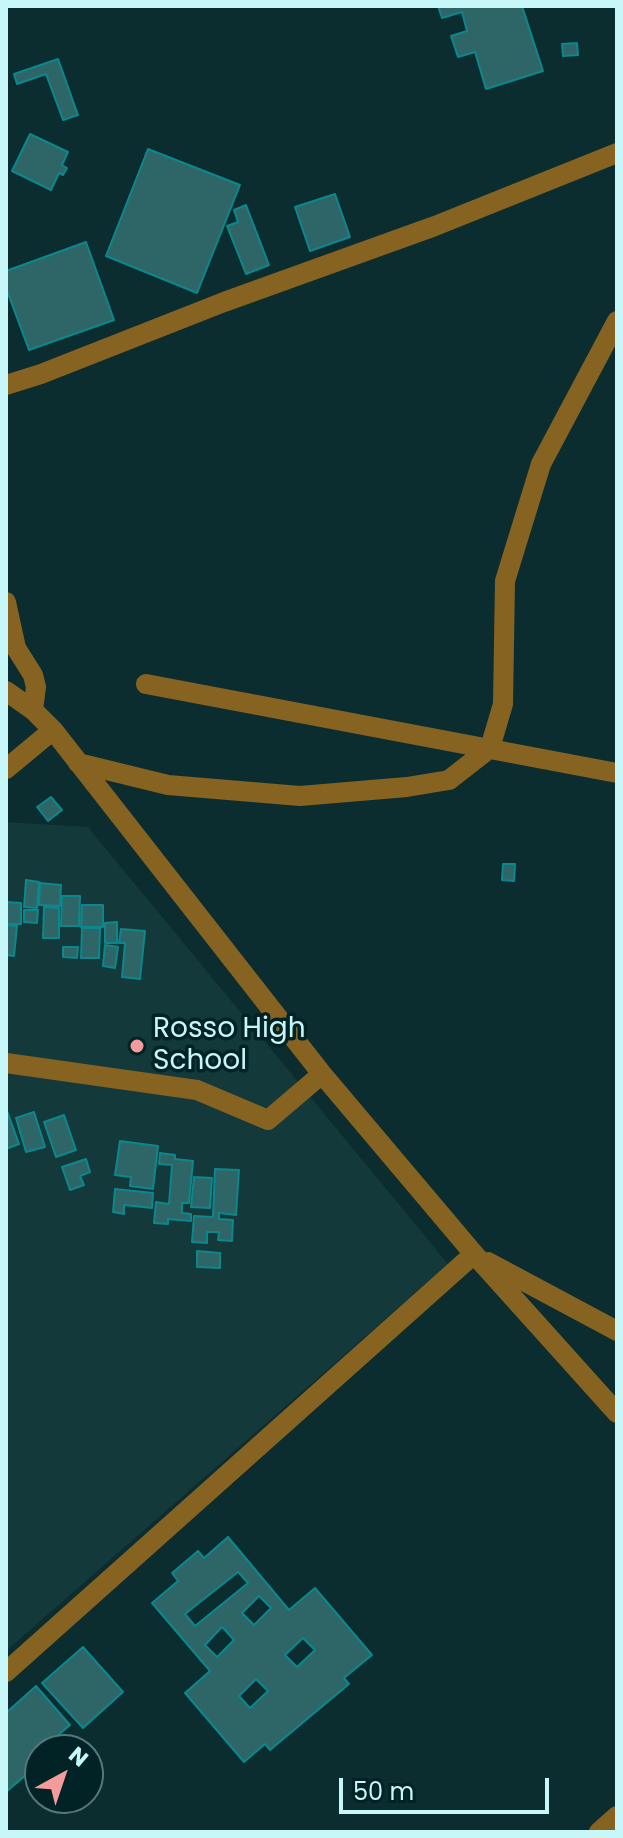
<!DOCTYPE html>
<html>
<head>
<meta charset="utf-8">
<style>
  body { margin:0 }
  #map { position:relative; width:623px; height:1838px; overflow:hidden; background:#0c2d2f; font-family:Poppins,sans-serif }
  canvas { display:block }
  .frame { position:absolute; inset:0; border:8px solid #c8f7f9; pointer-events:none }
  .north { position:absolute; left:24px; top:1734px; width:80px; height:80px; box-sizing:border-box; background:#022325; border:2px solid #51787a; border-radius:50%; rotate:40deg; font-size:22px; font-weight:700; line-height:32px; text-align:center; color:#c8f7f9 }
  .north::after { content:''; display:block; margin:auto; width:28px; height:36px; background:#f59b9c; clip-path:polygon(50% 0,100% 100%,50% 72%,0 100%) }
  .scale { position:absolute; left:339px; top:1778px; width:210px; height:36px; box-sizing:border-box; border:4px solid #c8f7f9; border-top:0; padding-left:10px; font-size:24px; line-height:28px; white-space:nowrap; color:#c8f7f9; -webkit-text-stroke:6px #022325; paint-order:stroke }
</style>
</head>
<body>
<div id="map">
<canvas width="623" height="1838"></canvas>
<div class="frame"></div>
<div class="north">N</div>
<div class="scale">50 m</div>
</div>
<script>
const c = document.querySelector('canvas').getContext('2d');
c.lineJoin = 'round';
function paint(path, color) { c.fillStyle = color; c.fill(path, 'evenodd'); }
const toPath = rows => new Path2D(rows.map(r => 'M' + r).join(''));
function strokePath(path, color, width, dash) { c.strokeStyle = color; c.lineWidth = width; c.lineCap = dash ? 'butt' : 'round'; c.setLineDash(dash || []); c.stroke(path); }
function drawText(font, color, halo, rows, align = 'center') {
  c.font = font + ' Poppins,sans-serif'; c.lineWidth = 7; c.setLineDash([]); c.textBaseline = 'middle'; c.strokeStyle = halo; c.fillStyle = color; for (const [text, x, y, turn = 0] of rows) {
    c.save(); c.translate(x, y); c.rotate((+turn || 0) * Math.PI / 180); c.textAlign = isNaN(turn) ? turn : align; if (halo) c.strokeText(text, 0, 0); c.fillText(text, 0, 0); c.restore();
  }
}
paint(toPath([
  [6,822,88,827,448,1264,6,1651]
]), '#13393b');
const building = toPath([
  [438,6,522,6,543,71,486,89,475,52,458,57,451,36,467,31,462,12,442,18,438,6],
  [577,43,578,55,563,56,562,44,577,43],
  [58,59,78,115,63,120,46,74,17,84,14,74,58,59],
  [30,134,68,152,62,165,67,168,63,175,59,173,51,190,12,171,30,134],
  [148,149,240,185,197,293,106,256,148,149],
  [335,194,350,237,310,251,295,207,335,194],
  [246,205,269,265,246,274,227,226,238,222,234,210,246,205],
  [86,242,114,320,29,350,6,288,6,271,86,242],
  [51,797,62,810,48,821,37,807,51,797],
  [503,864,515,864,514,881,502,880,503,864],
  [26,880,39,882,37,908,24,907,26,880],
  [40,883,61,885,60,906,39,905,40,883],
  [62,896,80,896,79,926,61,926,62,896],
  [6,902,21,903,21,924,6,924,6,902],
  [82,905,103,905,103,927,81,927,82,905],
  [44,907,59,908,59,938,43,938,44,907],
  [24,910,38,910,37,923,24,922,24,910],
  [117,922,117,943,105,943,105,923,117,922],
  [6,925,17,926,14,956,6,955,6,925],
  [82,928,100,928,99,958,81,958,82,928],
  [121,929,145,931,140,979,122,977,125,943,119,943,121,929],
  [105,945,118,947,115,968,103,966,105,945],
  [63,947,78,947,77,958,63,957,63,947],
  [6,1108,19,1144,6,1149,6,1108],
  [34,1112,45,1147,26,1152,16,1118,34,1112],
  [64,1115,76,1150,56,1157,44,1122,64,1115],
  [120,1141,158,1146,153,1189,130,1186,131,1177,115,1175,120,1141],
  [160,1153,175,1155,175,1159,193,1161,189,1203,182,1203,182,1213,191,1214,191,1221,168,1219,168,1224,154,1223,156,1202,169,1204,172,1165,159,1164,160,1153],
  [86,1159,90,1172,80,1176,84,1185,70,1190,62,1167,86,1159],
  [215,1169,239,1170,236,1215,219,1213,219,1219,233,1220,232,1241,218,1240,219,1232,207,1232,207,1243,192,1242,194,1216,213,1217,215,1169],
  [194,1177,212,1178,210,1208,191,1207,194,1177],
  [115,1189,153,1193,152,1208,124,1205,124,1214,113,1212,115,1189],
  [197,1251,220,1253,220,1268,197,1267,197,1251],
  [228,1537,289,1610,315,1588,372,1655,344,1678,349,1684,270,1750,265,1744,244,1762,185,1693,210,1671,152,1603,178,1581,172,1573,198,1551,204,1558,228,1537],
  [238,1572,248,1583,195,1626,185,1614,238,1572],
  [259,1596,271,1608,254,1625,242,1613,259,1596],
  [222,1627,234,1640,217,1657,205,1645,222,1627],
  [303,1638,315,1650,297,1667,285,1655,303,1638],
  [256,1679,268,1691,250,1708,239,1696,256,1679],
  [83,1647,123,1692,83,1728,42,1683,83,1647],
  [36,1686,70,1725,34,1756,40,1763,6,1792,6,1713,36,1686]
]);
paint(building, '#2e6668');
strokePath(building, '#0b888d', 2);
strokePath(toPath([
  [6,385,41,374,224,302,435,226,617,153],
  [6,602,16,648,33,675,36,687,33,710],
  [146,684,617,773],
  [6,691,33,710,53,730,322,1074,474,1254,617,1413],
  [78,763,168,785,300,796,407,787,449,780,490,748,503,704,505,581,541,464,617,321],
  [6,769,53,730],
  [6,1063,197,1090,268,1120,322,1074],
  [488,1262,617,1331],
  [6,1672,474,1254],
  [599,1832,617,1816]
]), '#876322', 20);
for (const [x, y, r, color] of [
  [137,1046,8,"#f59b9c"]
]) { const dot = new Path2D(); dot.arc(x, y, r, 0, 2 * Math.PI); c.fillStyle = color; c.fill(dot); strokePath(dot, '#022325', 3); }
drawText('28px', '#c8f7f9', '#022325', [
  ["Rosso High",153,1030],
  ["School",153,1062]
], 'left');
</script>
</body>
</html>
